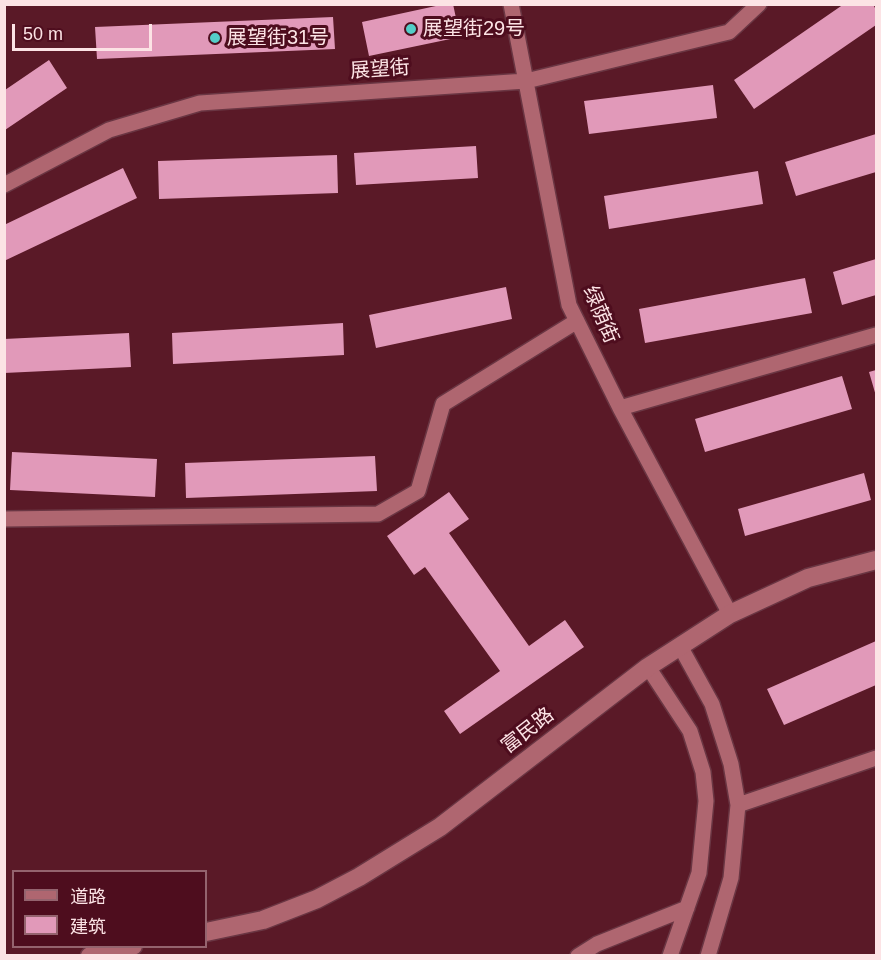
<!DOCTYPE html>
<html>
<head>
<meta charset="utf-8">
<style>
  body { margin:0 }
  #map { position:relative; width:881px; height:960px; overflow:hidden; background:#5a1927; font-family:Arial,"Noto Sans SC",sans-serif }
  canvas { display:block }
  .frame { position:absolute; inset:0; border:6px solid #fce3e5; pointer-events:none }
  .legend { position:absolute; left:12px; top:870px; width:195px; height:78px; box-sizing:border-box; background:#4e0d1e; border:2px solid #94636e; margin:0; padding:8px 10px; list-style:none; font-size:18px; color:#fce3e5 }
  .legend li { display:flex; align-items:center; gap:12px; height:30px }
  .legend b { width:30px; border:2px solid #94636e }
  .scale { position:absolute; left:12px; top:24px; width:140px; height:27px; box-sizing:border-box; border:3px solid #fce3e5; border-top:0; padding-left:8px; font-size:18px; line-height:21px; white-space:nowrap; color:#fce3e5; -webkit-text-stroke:4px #4e0d1e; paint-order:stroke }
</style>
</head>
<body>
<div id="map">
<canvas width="881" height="960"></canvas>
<div class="frame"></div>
<ul class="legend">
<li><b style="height:8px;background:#af6670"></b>道路</li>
<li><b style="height:16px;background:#e199b9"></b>建筑</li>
</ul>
<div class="scale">50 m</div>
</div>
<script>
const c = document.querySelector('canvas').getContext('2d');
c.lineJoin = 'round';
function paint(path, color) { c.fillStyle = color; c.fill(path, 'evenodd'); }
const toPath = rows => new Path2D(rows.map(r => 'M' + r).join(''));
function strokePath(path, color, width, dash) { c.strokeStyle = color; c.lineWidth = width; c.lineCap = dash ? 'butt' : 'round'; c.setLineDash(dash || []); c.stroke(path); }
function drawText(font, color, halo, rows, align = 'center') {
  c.font = font + ' Arial,"Noto Sans SC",sans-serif'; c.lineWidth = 6; c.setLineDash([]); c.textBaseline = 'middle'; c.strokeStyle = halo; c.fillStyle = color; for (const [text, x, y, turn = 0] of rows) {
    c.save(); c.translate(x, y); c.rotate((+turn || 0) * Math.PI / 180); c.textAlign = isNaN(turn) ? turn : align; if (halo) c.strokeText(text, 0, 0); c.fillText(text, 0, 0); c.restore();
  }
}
paint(toPath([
  [445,4,453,4,460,37,369,56,362,22],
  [844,4,873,4,876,10,876,25,754,109,734,80],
  [333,17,335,49,97,59,95,27],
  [49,60,67,88,5,130,5,90],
  [713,85,717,118,589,134,584,101],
  [876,134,876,172,796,196,785,162],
  [476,146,478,178,356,185,354,153],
  [337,155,338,193,159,199,158,161],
  [123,168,137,198,4,261,4,225],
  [758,171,763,204,609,229,604,196],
  [876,259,876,295,842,305,833,272],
  [805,278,812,313,645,343,639,309],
  [506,287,512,319,376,348,369,315],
  [343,323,344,355,173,364,172,333],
  [129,333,131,367,4,373,4,339],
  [876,370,876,396,869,372],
  [842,376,852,409,705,452,695,419],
  [12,452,157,459,155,497,10,490],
  [375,456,377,491,186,498,185,463],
  [864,473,871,500,745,536,738,509],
  [449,492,469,519,449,533,529,646,565,620,584,647,460,734,444,711,500,671,425,567,414,575,387,536],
  [876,641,876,685,784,725,767,689]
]), '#e199b9');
const street = toPath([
  [511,4,569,305,620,408,730,614],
  [4,185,109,130,200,103,526,81,729,32,759,4],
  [620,408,876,335],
  [4,519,378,514,418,491,443,404,577,321],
  [680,646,712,704,731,764,738,805,731,878,708,956],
  [648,667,690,731,703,772,706,801,699,873,670,956],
  [738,805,876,758],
  [578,956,597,944,687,908]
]);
const secondary = toPath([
  [206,932,263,920,317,899,359,877,440,827,648,667,730,614,808,578,876,560],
  [90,956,133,946]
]);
strokePath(street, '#6a3643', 18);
strokePath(secondary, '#6a3643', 21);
strokePath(street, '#af6670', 15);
strokePath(secondary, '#af6670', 18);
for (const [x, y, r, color] of [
  [411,29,6,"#54cdc8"],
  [215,38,6,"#54cdc8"]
]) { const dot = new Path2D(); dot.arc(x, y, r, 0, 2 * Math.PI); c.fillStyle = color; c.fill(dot); strokePath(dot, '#4e0d1e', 2); }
drawText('20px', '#fce3e5', '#4e0d1e', [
  ["展望街29号",423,29],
  ["展望街31号",227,38]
], 'left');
drawText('20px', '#fce3e5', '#4e0d1e', [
  ["展望街",380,70,-4],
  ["绿荫街",600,315,67],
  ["富民路",528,731,-38]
]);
</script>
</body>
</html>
